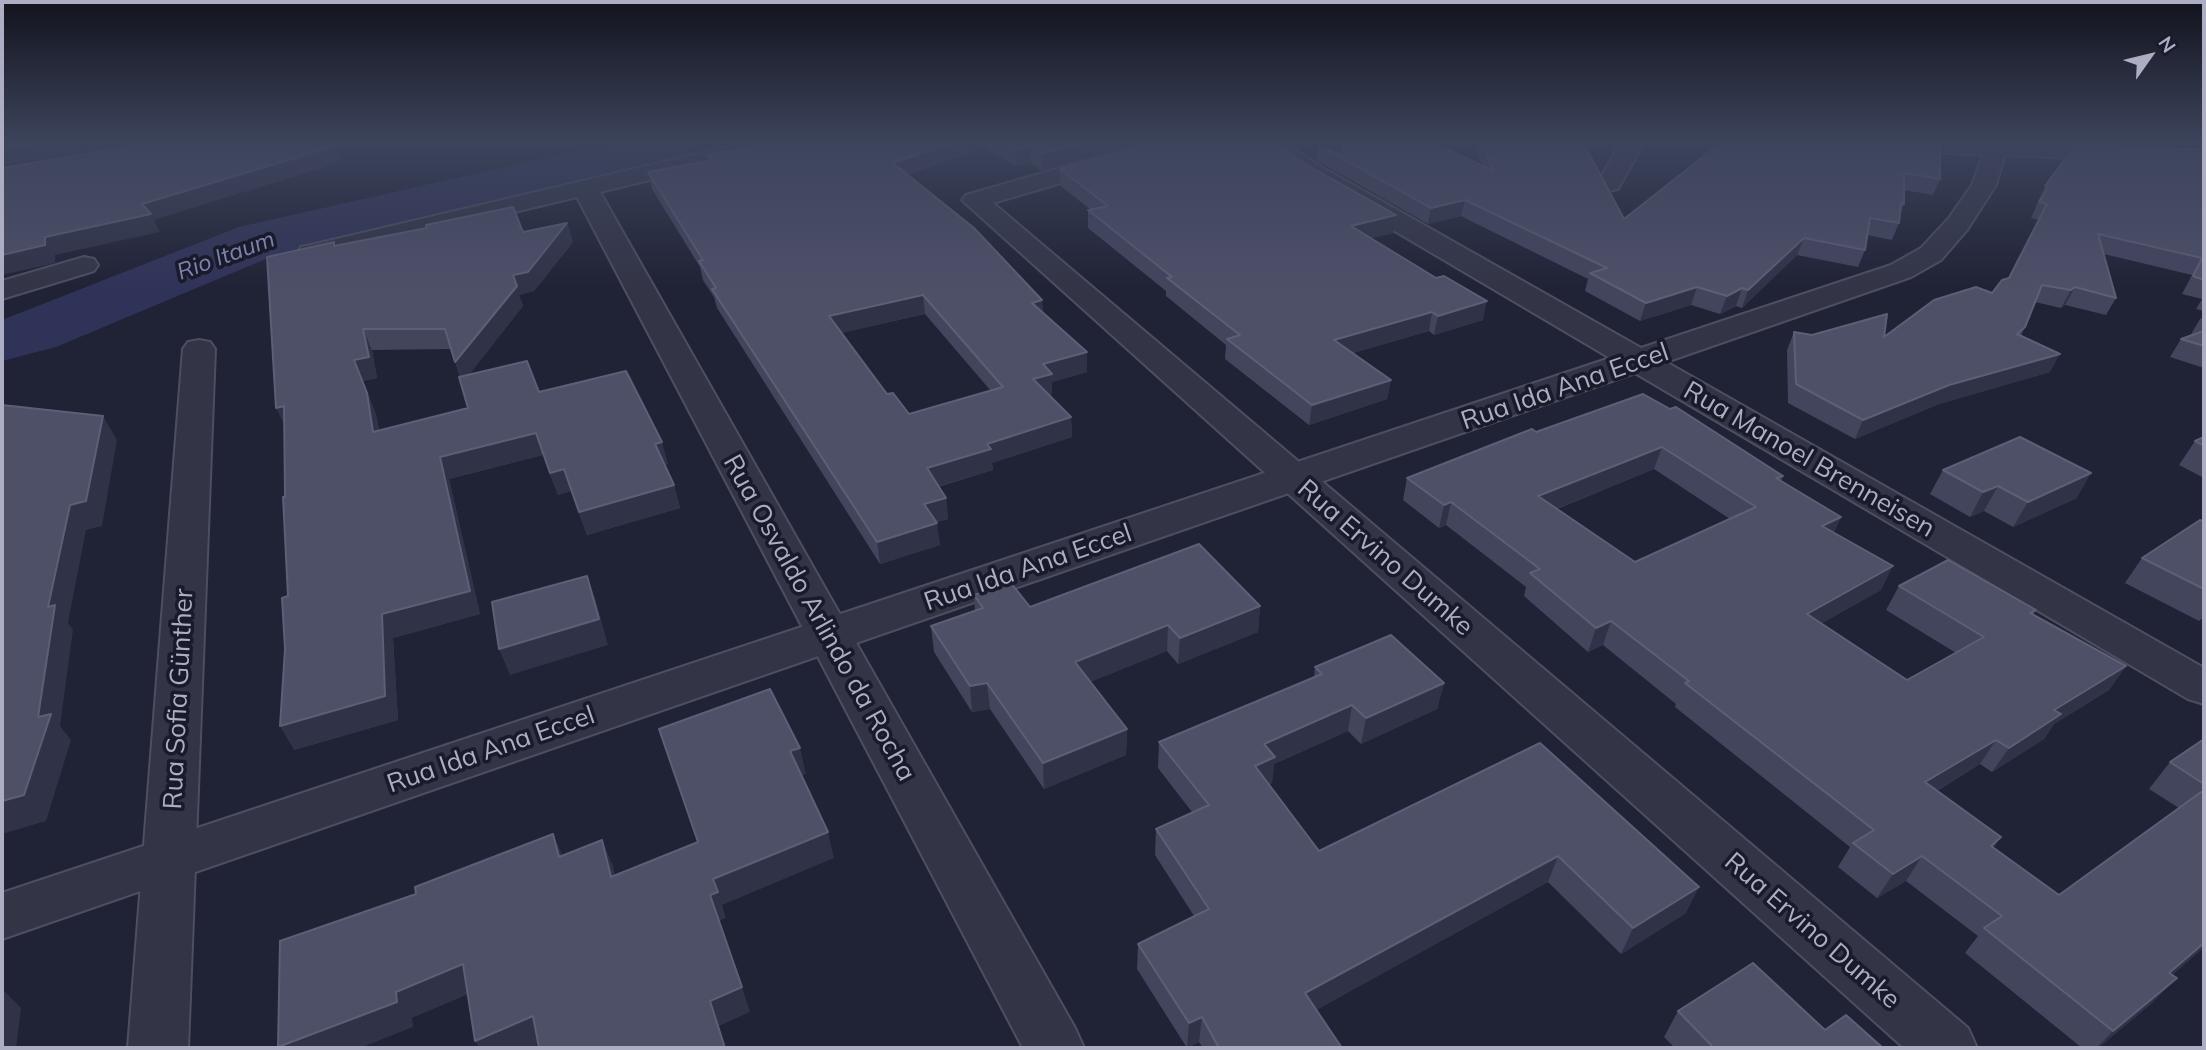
<!DOCTYPE html>
<html>
<head>
<meta charset="utf-8">
<style>
  body { margin:0 }
  #map { position:relative; width:2206px; height:1050px; overflow:hidden; background:#202235; font-family:Mulish,sans-serif }
  canvas { display:block }
  .frame { position:absolute; inset:0; border:4px solid #adaec3; pointer-events:none }
  .north { position:absolute; left:2115px; top:21px; width:70px; height:70px; -webkit-text-stroke:5px #191a2a; paint-order:stroke; rotate:56deg; font-size:19px; font-weight:700; line-height:28px; text-align:center; color:#adaec3 }
  .north::after { content:''; display:block; margin:auto; width:24px; height:32px; background:#adaec3; clip-path:polygon(50% 0,100% 100%,50% 72%,0 100%) }
</style>
</head>
<body>
<div id="map">
<canvas width="2206" height="1050"></canvas>
<div class="frame"></div>
<div class="north">N</div>
</div>
<script>
const c = document.querySelector('canvas').getContext('2d');
c.lineJoin = 'round';
const toPath = rows => new Path2D(rows.map(r => 'M' + r).join(''));
function paint(path, color) { c.fillStyle = color; c.fill(path, 'evenodd'); }
function strokePath(path, color, width, dash) { c.strokeStyle = color; c.lineWidth = width; c.lineCap = dash ? 'butt' : 'round'; c.setLineDash(dash || []); c.stroke(path); }
function drawText(font, color, halo, rows, align = 'center') {
  c.font = font + ' Mulish,sans-serif'; c.lineWidth = 7; c.setLineDash([]); c.textBaseline = 'middle'; c.strokeStyle = halo; c.fillStyle = color; for (const [text, x, y, turn = 0] of rows) {
    c.save(); c.translate(x, y); c.rotate((+turn || 0) * Math.PI / 180); c.textAlign = isNaN(turn) ? turn : align; if (halo) c.strokeText(text, 0, 0); c.fillText(text, 0, 0); c.restore();
  }
}
paint(toPath([
  [607,144,698,144,691,155,280,253,56,347,2,361,2,320,239,227,607,144]
]), '#303358');
const minor = toPath([
  [740,144,781,144,777,149,600,192,1075,1028,1084,1048,1023,1048,577,197,311,261,301,259,297,253,301,247,311,245,740,144],
  [1143,144,1180,144,1176,149,993,203,1968,1028,1977,1048,1904,1048,962,200,966,195,1143,144],
  [1620,144,1643,144,1618,189,1609,191,1600,189,1597,184,1620,144],
  [1882,144,2005,144,2008,148,2004,153,1996,155,1893,151,1885,149,1882,144],
  [84,257,94,259,98,265,94,271,2,299,2,281,84,257],
  [199,340,210,342,215,349,188,1048,128,1048,183,349,188,342,199,340]
]);
const tertiary = toPath([
  [1261,144,1287,144,1318,165,1641,348,1891,265,1921,248,1949,218,1972,185,1987,144,2063,144,2204,150,2204,164,2005,155,1996,185,1967,230,1941,260,1911,277,1666,362,2204,668,2204,704,2188,699,1635,373,2,939,2,893,1610,358,1300,175,1261,144]
]);
strokePath(minor, '#4d4f61', 4);
strokePath(tertiary, '#4d4f61', 4);
paint(minor, '#333446');
paint(tertiary, '#333446');
paint(toPath([
  [768,144,1134,144,1041,171,1030,162,1016,166,983,148,908,175,1042,300,1043,312,1087,352,1087,372,1052,382,1052,394,1049,395,1071,417,1072,437,992,463,993,470,938,487,946,498,948,519,936,522,940,545,880,564,717,308,714,297,703,280,700,267,652,189,648,172,708,161,707,155],
  [925,314,991,391,909,414,887,394,841,333],
  [1340,144,1437,144,1482,166,1474,144,1584,144,1624,219,1719,144,1940,179,1933,195,1904,190,1904,204,1900,214,1899,223,1892,240,1867,235,1865,250,1858,267,1797,255,1742,308,1736,306,1720,314,1691,305,1640,321,1585,291,1588,279,1461,216,1428,224,1316,160,1318,145,1341,155],
  [2121,144,2204,144,2204,148,2204,147],
  [2204,150,2204,311,2196,309,2202,299,2182,294,2192,275,2104,254,2116,298,2106,315,2065,305,2061,308,2035,302,2021,336,2050,372,1939,404,1855,439,1788,403,1787,350,1794,332,1812,335,1884,337,1992,293,2009,278,2039,220,2031,218,2045,186],
  [1300,161,1396,215,1393,233,1371,238,1483,320,1434,335,1429,331,1353,353,1391,380,1387,399,1309,425,1225,359,1226,345,1166,296,1166,291,1088,228,1088,210,1091,210,1061,186,1060,169],
  [567,223,573,242,534,291,519,295,523,306,469,374,539,392,668,464,665,465,674,485,680,508,587,535,571,491,558,495,543,455,449,479,480,614,393,638,398,720,294,750,288,596,284,425,335,246,523,232],
  [451,349,460,377,468,408,379,430,376,415,363,381,377,378,372,350],
  [2204,317,2204,368,2170,357,2181,339,2190,336,2200,319],
  [1643,394,1783,476,1781,481,1841,517,1834,532,1881,590,1822,623,1907,680,1956,653,1886,610,1899,586,2036,610,2033,615,2126,666,2109,690,2054,724,2044,739,1992,772,1980,764,1937,791,2001,837,1993,848,2059,895,2179,808,2149,789,2170,762,2204,739,2204,947,2172,975,2153,1002,2098,1048,2082,1048,1965,953,1978,936,1906,881,1877,898,1838,867,1850,847,1675,707,1676,704,1603,645,1588,652,1524,596,1526,587,1446,525,1439,528,1403,500,1407,478],
  [1654,469,1730,519,1635,562,1557,509],
  [2204,437,2204,478,2179,465,2195,441],
  [1943,470,2077,498,2013,527,1984,511,1970,517,1930,494],
  [2204,522,2204,617,2199,621,2125,583,2142,558],
  [974,595,1030,607,1260,606,1258,632,1178,664,1167,651,1090,682,1127,729,1126,755,1044,789,990,709,972,712,934,652,931,626,975,611],
  [1315,667,1444,683,1437,709,1361,744,1348,731,1274,764,1272,783,1269,785,1319,851,1540,743,1686,913,1621,954,1548,882,1316,1010,1342,1048,1203,1048,1199,1042,1187,1048,1137,969,1138,944,1194,916,1155,855,1156,829,1192,812,1158,768,1159,742,1314,678],
  [1678,1011,1825,1030,1883,1048,1675,1048,1664,1037]
]), '#43455d');
paint(toPath([
  [32,144,131,144,2,166,2,149],
  [335,144,340,144,341,162,154,220,160,232,55,255,55,263,2,275,2,255,45,237,142,204],
  [948,144,983,144,983,148,895,179,893,163],
  [1078,144,1134,144,1041,171,1041,154],
  [1030,145,1030,162,1016,166,1015,150],
  [1465,200,1461,216,1428,224,1431,208],
  [1396,215,1393,233,1348,244,1351,226],
  [567,223,573,242,534,291,519,295,523,306,463,383,455,362,513,275],
  [1804,238,1797,255,1742,308,1748,290],
  [1697,287,1691,305,1640,321,1646,303],
  [2075,287,2065,305,2061,308,2071,290],
  [1742,288,1736,306,1720,314,1727,296],
  [923,295,925,314,832,335,829,316],
  [1042,300,1043,319,1032,303],
  [1487,301,1483,320,1434,335,1438,316],
  [1432,312,1429,331,1332,359,1334,340],
  [363,329,372,350,377,378,363,381,376,415,382,453,373,432,354,360],
  [1087,352,1087,372,1052,382,1052,394,1034,399,1033,379,1043,364],
  [2060,354,2050,372,1939,404,1855,439,1863,420,1949,385],
  [1391,380,1387,399,1309,425,1312,405],
  [284,406,287,430,276,408],
  [103,416,117,440,102,526,86,530,68,623,73,630,60,726,71,740,46,821,2,834,2,801,38,717,48,607,70,505],
  [1071,417,1072,437,992,463,993,470,929,489,927,468,987,444],
  [536,433,543,455,449,479,480,614,393,638,398,720,294,750,280,726,382,614,440,457],
  [662,442,668,464,661,466,655,444],
  [1662,447,1654,469,1531,519,1538,496],
  [564,469,571,491,558,495,550,473],
  [2091,473,2077,498,2013,527,2028,502],
  [674,485,680,508,587,535,579,512],
  [1998,486,1984,511,1970,517,1983,492],
  [946,498,948,519,926,525,924,504],
  [1451,502,1446,525,1439,528,1444,505],
  [1841,517,1830,540,1822,526],
  [937,523,940,545,880,564,877,542],
  [1893,566,1881,590,1796,638,1807,614],
  [587,576,596,601,608,645,510,675,499,649],
  [1260,606,1258,632,1178,664,1180,638],
  [1611,621,1603,645,1588,652,1596,628],
  [1168,625,1167,651,1075,688,1075,662],
  [2126,666,2109,690,2054,724,2044,739,1992,772,2009,748,2054,710],
  [987,683,990,709,972,712,970,686],
  [1444,683,1437,709,1361,744,1366,718],
  [1352,705,1348,731,1274,764,1272,783,1252,792,1255,766,1264,744],
  [1127,729,1126,755,1044,789,1043,763],
  [1996,740,1980,764,1910,807,1925,782],
  [800,748,806,774,796,777,790,751],
  [828,832,834,858,722,905,726,918,719,921,710,895,713,879],
  [553,834,565,861,559,857],
  [602,840,613,866,622,903,611,877],
  [1558,856,1548,882,1300,1019,1305,993],
  [1922,856,1906,881,1877,898,1893,874],
  [1699,887,1686,913,1621,954,1633,928],
  [2204,943,2204,947,2146,997,2169,973],
  [463,964,478,990,412,1018,413,1027,360,1048,279,1048,278,1047,396,992],
  [2177,978,2153,1002,2098,1048,2096,1048,2113,1031],
  [742,987,750,1012,719,1026,726,1048,725,1048,710,1001],
  [2,989,21,1008,16,1048,2,1048],
  [533,1016,547,1041,531,1048,480,1048,475,1041],
  [1202,1017,1199,1042,1187,1048,1189,1023]
]), '#303248');
const building = toPath([
  [2,144,32,144,2,149,2,144],
  [142,144,335,144,335,146,142,204,151,214,45,237,45,245,2,255,2,168,142,144],
  [768,144,948,144,893,163,974,228,1042,300,1032,303,1087,352,1043,364,1052,374,1033,379,1071,417,987,444,991,449,927,468,946,498,924,504,937,523,877,542,712,289,716,288,699,261,703,260,648,172,713,160,707,155,768,144],
  [923,295,1003,387,909,414,893,393,887,394,829,316,923,295],
  [1004,144,1078,144,1041,154,1030,145,1015,150,1004,144],
  [1148,144,1279,144,1300,161,1396,215,1351,226,1436,278,1444,276,1487,301,1438,316,1432,312,1334,340,1391,380,1312,405,1227,339,1240,335,1167,278,1172,277,1088,210,1108,206,1060,169,1148,144],
  [1343,144,1437,144,1493,171,1483,144,1584,144,1624,219,1719,144,1940,144,1940,179,1904,173,1904,204,1901,203,1899,223,1870,218,1865,250,1804,238,1748,290,1742,288,1727,296,1697,287,1646,303,1590,273,1607,268,1465,200,1431,208,1318,145,1344,156,1343,144],
  [2075,145,2204,150,2204,280,2193,276,2202,258,2098,234,2116,298,2075,287,2071,290,2042,285,2025,327,2017,334,2060,354,1949,385,1863,420,1796,384,1794,332,1812,335,1887,314,1884,337,1934,300,1976,287,1992,293,2002,280,2009,278,2047,204,2039,202,2048,187,2045,186,2075,145],
  [513,207,523,232,567,223,528,272,513,275,517,286,455,362,445,329,363,329,369,357,354,360,367,393,373,432,468,408,459,377,527,361,539,392,626,371,662,442,655,444,674,485,579,512,564,469,550,473,536,433,440,457,470,591,382,614,385,696,280,726,285,649,282,598,288,596,283,497,285,497,284,406,276,408,267,257,334,242,334,246,427,228,426,225,513,207],
  [2204,331,2204,346,2181,339,2204,331],
  [1643,394,1670,409,1676,407,1783,476,1776,478,1841,517,1822,526,1893,566,1807,614,1907,680,1984,637,1899,586,1948,560,2036,610,2030,613,2126,666,2054,710,2061,714,2009,748,1996,740,1925,782,2001,837,1991,846,2059,895,2201,792,2204,794,2204,943,2169,973,2177,978,2113,1031,1984,928,2002,916,1922,856,1893,874,1853,843,1874,830,1685,683,1689,681,1611,621,1596,628,1530,573,1540,569,1451,502,1444,505,1407,478,1532,429,1536,432,1643,394],
  [1662,447,1756,507,1635,562,1538,496,1662,447],
  [2,405,103,416,86,501,70,505,48,607,55,605,38,717,51,714,24,795,2,801,2,405],
  [2020,437,2091,473,2028,502,1998,486,1983,492,1943,470,2020,437],
  [2204,437,2204,446,2195,441,2204,437],
  [2200,520,2204,522,2204,589,2142,558,2200,520],
  [1199,544,1260,606,1180,638,1168,625,1075,662,1127,729,1043,763,987,683,970,686,931,626,983,608,974,595,1011,583,1030,607,1199,544],
  [587,576,599,619,499,649,492,602,587,576],
  [1391,635,1444,683,1366,718,1352,705,1264,744,1275,757,1255,766,1319,851,1540,743,1699,887,1633,928,1558,856,1305,993,1342,1048,1219,1048,1202,1017,1189,1023,1138,944,1209,909,1156,829,1209,805,1159,742,1322,674,1315,667,1391,635],
  [770,689,800,748,790,751,828,832,713,879,718,892,710,895,742,987,710,1001,725,1048,539,1048,533,1016,475,1041,463,964,396,992,397,1002,278,1047,280,941,416,894,415,887,553,834,559,857,602,840,611,877,698,842,659,729,770,689],
  [2204,739,2204,784,2170,762,2204,739],
  [1753,963,1825,1030,1846,1015,1883,1048,1714,1048,1678,1011,1753,963]
]);
paint(building, '#4e5068');
strokePath(building, '#5d5f76', 2);
const sky = c.createLinearGradient(0, 0, 0, 291);
sky.addColorStop(0, '#12131d');
sky.addColorStop(0.49, '#3c445c');
sky.addColorStop(1, '#3c445c00');
c.fillStyle = sky;
c.fillRect(0, 0, 2206, 291);
drawText('italic 23px', '#7d82af', '#191a2a', [
  ["Rio Itaum",226,256,-20]
]);
drawText('26px', '#adaec3', '#191a2a', [
  ["Rua Ida Ana Eccel",1565,387,-19],
  ["Rua Manoel Brenneisen",1809,460,30],
  ["Rua Ervino Dumke",1385,558,41],
  ["Rua Ida Ana Eccel",1028,568,-19],
  ["Rua Osvaldo Arlindo da Rocha",819,618,61],
  ["Rua Sofia Günther",179,699,-87],
  ["Rua Ida Ana Eccel",491,750,-19],
  ["Rua Ervino Dumke",1812,931,41]
]);
</script>
</body>
</html>
